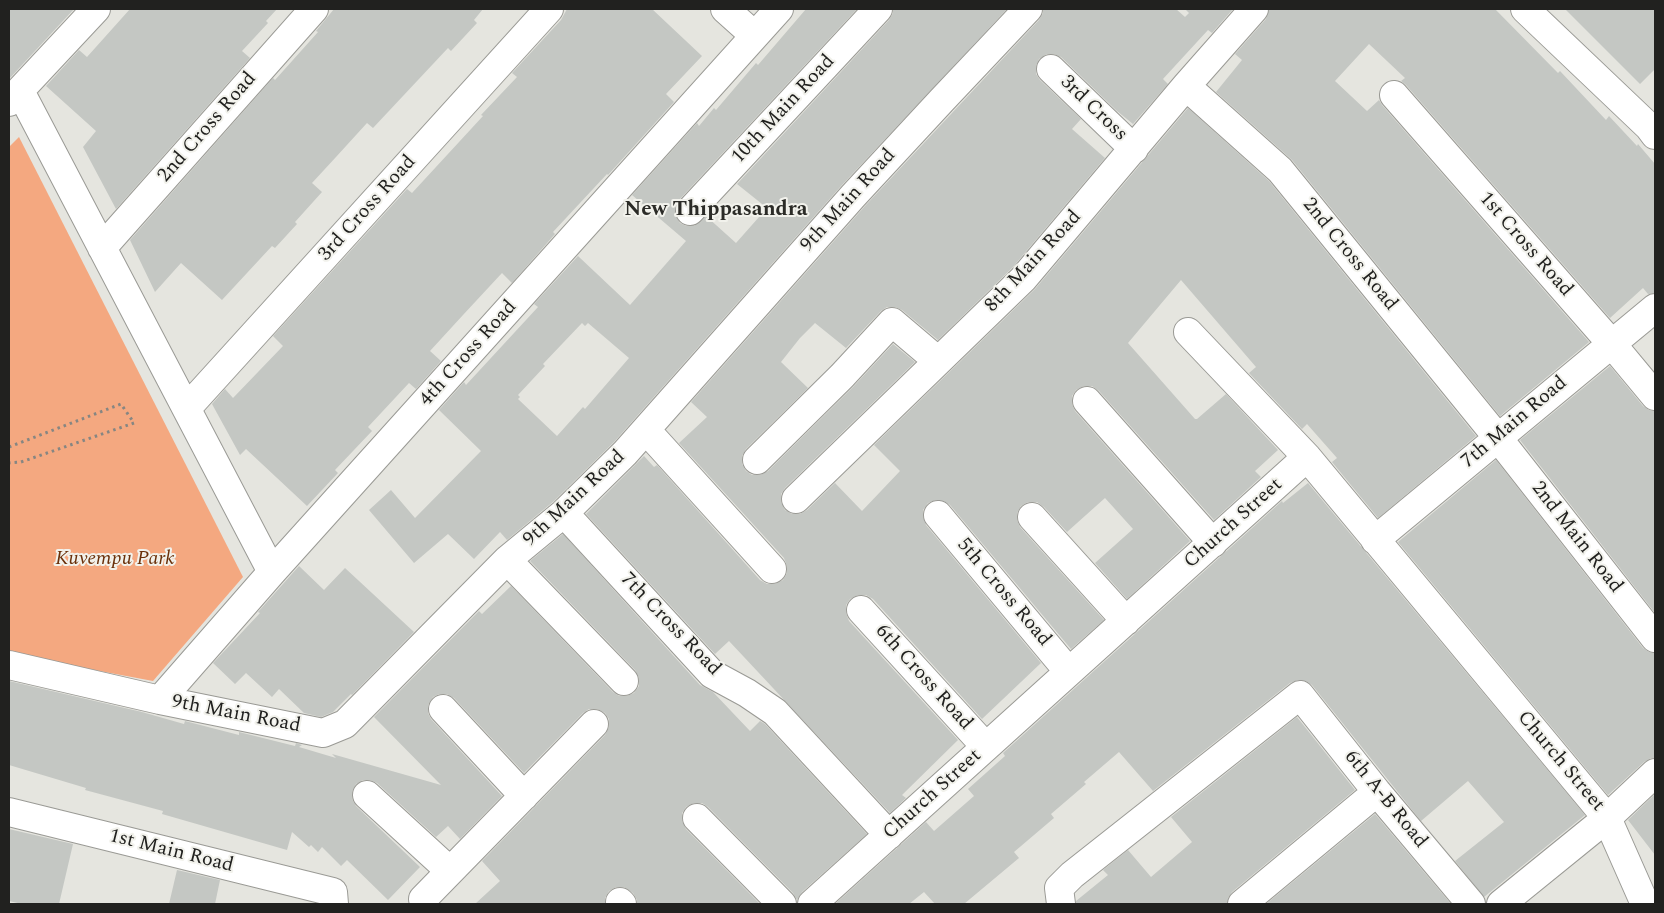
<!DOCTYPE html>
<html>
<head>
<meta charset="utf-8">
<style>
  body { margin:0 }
  #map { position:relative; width:1664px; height:913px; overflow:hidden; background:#e5e5df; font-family:Spectral,serif }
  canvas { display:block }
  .frame { position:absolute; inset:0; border:10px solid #21211f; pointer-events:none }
</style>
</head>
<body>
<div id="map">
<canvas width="1664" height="913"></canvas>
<div class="frame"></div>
</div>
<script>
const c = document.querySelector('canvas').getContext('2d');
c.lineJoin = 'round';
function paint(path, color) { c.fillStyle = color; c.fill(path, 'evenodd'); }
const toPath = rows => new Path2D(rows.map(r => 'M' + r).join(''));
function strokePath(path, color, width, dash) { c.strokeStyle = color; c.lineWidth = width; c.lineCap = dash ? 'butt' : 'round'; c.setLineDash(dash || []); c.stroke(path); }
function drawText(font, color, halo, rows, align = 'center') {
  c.font = font + ' Spectral,serif'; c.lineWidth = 4; c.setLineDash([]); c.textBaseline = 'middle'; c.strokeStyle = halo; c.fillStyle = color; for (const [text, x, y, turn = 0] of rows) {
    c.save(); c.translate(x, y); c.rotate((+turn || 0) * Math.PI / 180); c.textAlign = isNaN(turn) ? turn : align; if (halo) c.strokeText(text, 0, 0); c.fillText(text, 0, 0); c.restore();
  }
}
paint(toPath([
  [19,137,243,577,153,681,9,654,9,147]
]), '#f4a880');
paint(toPath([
  [9,9,74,9,9,79],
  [130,9,277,9,266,21,268,23,242,51,250,58,116,209,83,147,96,131,46,86,79,50,87,57],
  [334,9,483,9,474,20,477,23,451,51,448,48,373,128,367,123,336,157,312,183,322,192,295,222,297,224,275,248,272,246,222,300,181,263,155,292,130,240,273,78,275,80,318,32,316,31],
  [567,9,652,9,702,56,666,94,674,102,608,175,607,174,553,232,555,234,512,283,502,273,463,315,430,351,441,361,416,389,409,383,368,427,372,431,335,470,338,473,307,506,246,449,240,455,212,404,225,389,233,398,283,346,273,336,407,189,412,193,483,116,481,115,517,77,512,73,561,20],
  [806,9,857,9,679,200,675,207,675,215,680,223,686,226,694,226,706,216,736,243,767,208,737,184,889,20,893,13,893,9,1007,9,842,185,614,442,554,501,507,540,500,532,474,559,448,534,414,563,369,510,391,490,415,518,481,451,439,410,464,382,466,385,538,307,534,304,578,256,630,305,686,241,632,195,697,123,699,126,714,108,716,110,756,63,758,65],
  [582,323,585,326,588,323,629,358,585,409,583,407,557,436,518,399,520,397,518,395,545,366,543,364],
  [1043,9,1176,9,1185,17,1189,13,1185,9,1233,9,1212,33,1208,30,1163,79,1168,84,1133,124,1117,111,1061,57,1054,54,1047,54,1039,59,1036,66,1036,74,1040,80,1081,119,1072,129,1105,158,1012,268,938,340,902,310,895,307,887,307,881,311,846,348,815,323,800,338,781,362,808,388,746,449,742,456,742,464,746,471,752,475,760,475,768,471,853,387,893,344,915,362,785,488,781,494,781,502,785,510,792,514,800,514,807,510,835,483,862,511,900,471,874,445,1035,289,1188,108,1269,181,1476,436,1378,518,1332,462,1337,458,1307,424,1302,429,1249,373,1256,367,1181,280,1128,343,1195,419,1197,419,1226,394,1278,450,1255,471,1261,477,1214,520,1099,391,1092,386,1084,386,1076,390,1072,396,1072,404,1075,411,1190,541,1127,599,1095,563,1133,529,1105,498,1067,532,1044,507,1037,502,1028,502,1021,506,1017,513,1017,520,1020,527,1104,620,1071,649,950,505,944,501,936,500,928,503,923,510,923,517,926,525,1041,663,982,719,873,599,866,595,858,595,850,599,846,605,846,613,849,621,958,740,902,795,906,798,890,813,729,641,715,654,586,514,644,456,654,467,657,465,760,580,767,584,775,584,783,580,787,573,787,566,784,558,679,443,707,417,691,402,865,206,1039,20,1043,13],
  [1269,9,1495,9,1558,73,1560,71,1606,120,1609,116,1637,146,1638,144,1655,164,1655,293,1648,294,1643,288,1610,318,1406,85,1401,81,1405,78,1369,44,1335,81,1367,111,1379,100,1382,105,1589,342,1500,416,1292,160,1216,92,1242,60,1235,54,1266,19],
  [1565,9,1655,9,1655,69,1640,84],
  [1610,366,1643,406,1649,410,1655,411,1655,613,1520,440],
  [1496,460,1643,648,1649,652,1655,653,1655,758,1651,758,1644,762,1608,795,1398,542],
  [1308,483,1585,815,1484,897,1455,861,1504,822,1468,781,1421,821,1312,685,1306,681,1298,680,1290,683,1153,791,1119,752,1084,782,1086,784,1051,814,1054,818,1014,852,1019,858,964,904,935,904,924,892,909,904,835,904,926,822,934,831,974,796,968,789,1005,756,1003,753,1282,501,1283,503],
  [563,534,700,685,713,692,750,731,760,721,765,724,867,834,802,892,797,900,793,893,708,807,702,803,694,803,686,807,682,813,682,821,686,829,760,904,637,904,637,900,633,893,624,887,616,887,609,891,605,898,605,904,475,904,500,881,482,861,605,735,609,727,609,719,605,713,597,709,589,709,583,713,524,773,454,698,447,694,439,694,433,697,428,705,428,713,431,719,502,796,460,839,448,826,436,837,377,783,370,780,363,780,356,784,352,792,352,799,356,806,420,867,388,900,347,860,341,866,322,847,318,852,311,845,309,847,292,832,287,850,162,814,163,811,85,790,86,788,9,765,9,681,142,712,184,724,185,721,239,735,239,732,295,746,296,743,302,745,299,747,336,758,332,754,441,785,374,717,479,611,482,614,511,586,613,692,619,696,627,696,634,693,639,686,639,678,635,670,530,561],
  [299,566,324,590,345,568,414,632,352,695,351,694,333,712,321,717,304,713,279,689,272,697,246,673,235,684,213,663,260,613,258,612],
  [1297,717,1355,790,1232,892,1228,898,1227,904,1076,904,1076,901,1108,875,1103,870,1128,850,1151,877,1192,842,1171,817],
  [1655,794,1655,855,1628,820],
  [1375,814,1451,904,1266,904],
  [9,829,73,844,59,904,22,904,9,901],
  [177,870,220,880,215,904,169,904]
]), '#c4c7c3');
const minor = toPath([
  [725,9,754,35],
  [1525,9,1649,127,1655,135],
  [1051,69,1134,149],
  [1186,86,1280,170,1498,438,1655,638],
  [20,91,272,572],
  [1394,95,1611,343,1655,396],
  [9,102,96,9],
  [690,211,878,9],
  [102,248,314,9],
  [1188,332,1307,457,1607,818,1645,904],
  [1087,401,1213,543],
  [187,408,549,9],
  [646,430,772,569],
  [757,460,842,376,892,322,938,361],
  [796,499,1023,279,1186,86,1254,9],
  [564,513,712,674,747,693,775,712,889,835],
  [938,515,1069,672],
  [1032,517,1126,621],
  [1375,540,1655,308],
  [507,560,624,681],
  [861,610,986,747],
  [9,665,160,700,323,733,345,724,507,560,564,513,625,453,853,196,942,100,1028,9],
  [160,700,272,572,779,9],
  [443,709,524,796],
  [367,795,450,871],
  [9,812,333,892,334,904],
  [697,818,782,904],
  [423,899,594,724],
  [620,902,622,904],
  [812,904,1307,457],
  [1061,904,1059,888,1072,875,1300,695,1377,792,1471,904],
  [1242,904,1377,792],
  [1501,904,1607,818,1655,773]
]);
strokePath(minor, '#9a9a95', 30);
strokePath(toPath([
  [9,447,121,404,134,423,21,462,9,463]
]), '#868682', 3, [2.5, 4]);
strokePath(minor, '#fff', 28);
drawText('20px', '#21211f', '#f2f2ec', [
  ["3rd Cross",1093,109,44],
  ["10th Main Road",784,110,-47],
  ["2nd Cross Road",208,128,-49],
  ["9th Main Road",849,201,-48],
  ["3rd Cross Road",368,209,-48],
  ["1st Cross Road",1525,245,49],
  ["2nd Cross Road",1349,255,51],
  ["8th Main Road",1034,262,-47],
  ["4th Cross Road",469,354,-48],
  ["7th Main Road",1515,423,-40],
  ["9th Main Road",575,499,-43],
  ["Church Street",1234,524,-42],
  ["2nd Main Road",1576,538,52],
  ["5th Cross Road",1003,593,50],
  ["7th Cross Road",670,625,46],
  ["6th Cross Road",923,678,48],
  ["9th Main Road",236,715,11],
  ["Church Street",1560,762,50],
  ["Church Street",933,795,-42],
  ["6th A-B Road",1385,800,51],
  ["1st Main Road",171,852,14]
]);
drawText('italic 20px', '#6a300a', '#f2f2ec', [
  ["Kuvempu Park",115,560]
]);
drawText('bold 21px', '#2b2b27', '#f2f2ec', [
  ["New Thippasandra",716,211]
]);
</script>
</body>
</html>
